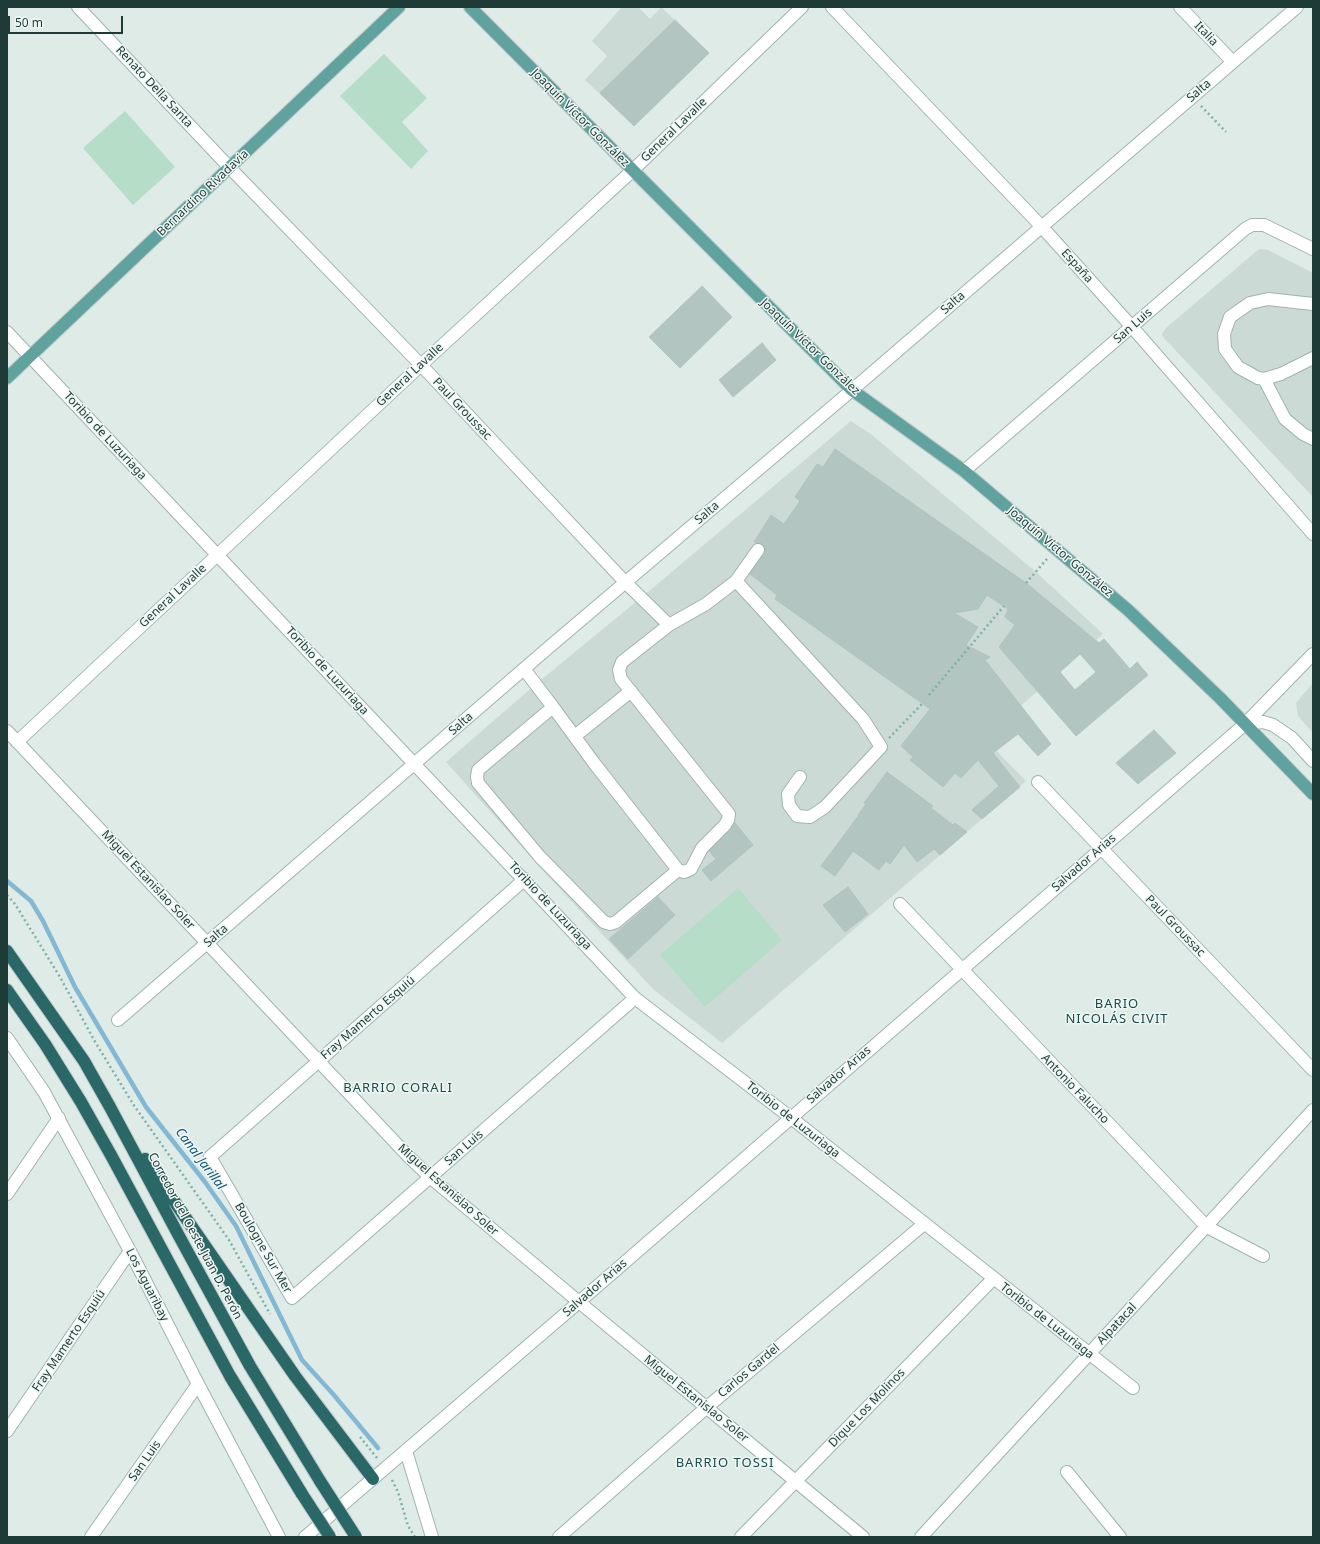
<!DOCTYPE html>
<html>
<head>
<meta charset="utf-8">
<style>
  body { margin:0 }
  #map { position:relative; width:1320px; height:1544px; overflow:hidden; background:#deebe7; font-family:"Noto Sans",sans-serif }
  canvas { display:block }
  .frame { position:absolute; inset:0; border:8px solid #1f3b38; pointer-events:none }
  .scale { position:absolute; left:8px; top:16px; width:115px; height:18px; box-sizing:border-box; border:2px solid #1f3b38; border-top:0; padding-left:5px; font-size:12px; line-height:14px; white-space:nowrap; color:#1f3b38; -webkit-text-stroke:3px #eef7f4; paint-order:stroke }
</style>
</head>
<body>
<div id="map">
<canvas width="1320" height="1544"></canvas>
<div class="frame"></div>
<div class="scale">50 m</div>
</div>
<script>
const c = document.querySelector('canvas').getContext('2d');
c.lineJoin = 'round';
function paint(path, color) { c.fillStyle = color; c.fill(path, 'evenodd'); }
const toPath = rows => new Path2D(rows.map(r => 'M' + r).join(''));
function strokePath(path, color, width, dash) { c.strokeStyle = color; c.lineWidth = width; c.lineCap = dash ? 'butt' : 'round'; c.setLineDash(dash || []); c.stroke(path); }
function drawText(font, color, halo, rows, align = 'center') {
  c.font = font + ' "Noto Sans",sans-serif'; c.lineWidth = 3; c.setLineDash([]); c.textBaseline = 'middle'; c.strokeStyle = halo; c.fillStyle = color; for (const [text, x, y, turn = 0] of rows) {
    c.save(); c.translate(x, y); c.rotate((+turn || 0) * Math.PI / 180); c.textAlign = isNaN(turn) ? turn : align; if (halo) c.strokeText(text, 0, 0); c.fillText(text, 0, 0); c.restore();
  }
}
paint(toPath([
  [622,7,638,7,650,19,661,7,709,53,634,126,585,80,607,56,592,41],
  [1259,249,1268,250,1313,273,1313,497,1163,337,1162,334,1166,328],
  [851,421,872,435,1036,572,1103,634,984,738,1026,781,722,1043,654,990,549,877,446,762,536,684,642,597],
  [1313,683,1313,733,1298,716,1296,703]
]), '#ccdad6');
paint(toPath([
  [384,54,427,98,402,122,428,151,411,169,340,96],
  [125,111,175,167,133,205,83,148],
  [738,888,782,940,705,1007,660,955]
]), '#b5ddc7');
strokePath(toPath([
  [7,881,31,901,43,921,75,987,146,1107,205,1182,236,1226,302,1360,333,1394,378,1448]
]), '#82b8d3', 4.5);
const building = toPath([
  [675,20,709,53,634,126,600,93,675,20],
  [702,286,732,317,680,368,649,337,702,286],
  [762,343,776,360,733,397,719,380,762,343],
  [835,449,1026,583,1099,643,1104,639,1130,669,1137,662,1148,675,1076,736,999,647,1015,625,1005,617,1008,609,987,595,978,609,954,613,978,627,966,645,990,657,985,660,1051,744,1038,756,1018,734,993,753,1020,787,982,819,972,810,999,786,978,760,961,778,955,773,943,787,910,760,913,757,901,746,930,709,775,599,777,595,750,574,765,551,763,544,754,542,771,515,784,524,800,501,795,497,817,464,823,467,835,449],
  [1080,654,1096,672,1075,690,1060,672,1080,654],
  [1154,730,1176,753,1138,784,1116,763,1154,730],
  [887,772,933,806,931,808,953,825,955,823,967,832,940,855,934,849,917,862,904,845,890,864,886,861,879,870,853,851,835,876,821,866,859,815,858,815,866,804,864,803,887,772],
  [735,823,753,845,711,881,702,870,716,859,709,851,730,830,735,823],
  [848,887,868,914,845,932,823,905,848,887],
  [658,897,675,915,628,959,609,939,658,897]
]);
paint(building, '#b3c5c1');
strokePath(building, '#b0c4c0', 1);
const minor = toPath([
  [78,7,230,168,421,365,625,582,669,625,622,662,619,670,621,679,729,814,728,820,725,825,702,848,691,869,684,872,678,870,594,763,553,707,478,770,477,777,478,783,540,857,604,922,610,924,616,922,678,870],
  [832,7,1042,227,1132,327,1313,534],
  [1180,7,1233,62],
  [1313,304,1268,299,1250,303,1230,317,1224,334,1225,349,1238,367,1258,378,1264,379,1281,374,1313,358],
  [7,332,635,998,790,1117,1133,1388],
  [1264,379,1285,419,1303,434,1313,439],
  [964,471,1245,229,1252,225,1264,225,1313,249],
  [736,581,863,719,881,747,825,807,810,817,797,816,789,805,788,794,800,777],
  [669,625,706,604,736,581,758,550],
  [524,669,553,707],
  [1245,724,1263,722,1273,725,1292,738,1313,761],
  [7,731,409,1157,431,1178,579,1302,863,1537],
  [575,736,631,691],
  [17,742,421,365,632,171,802,7],
  [1038,782,1313,1070],
  [525,879,210,1157,292,1298,635,998],
  [900,904,1207,1227,1263,1256],
  [118,1020,548,648,852,390,1297,7],
  [7,1038,44,1092,130,1251,198,1384,279,1537],
  [7,1194,59,1118],
  [7,1431,130,1251],
  [406,1451,432,1537],
  [1067,1472,1120,1537],
  [91,1537,198,1384],
  [305,1537,579,1302,1245,724,1313,654],
  [559,1537,706,1408,924,1224],
  [741,1537,993,1279],
  [921,1537,1313,1110]
]);
const major = toPath([
  [470,7,852,390,964,471,1128,610,1220,698,1313,794],
  [7,378,399,7]
]);
const highway = toPath([
  [7,951,84,1061,110,1107,179,1236,250,1366,320,1481],
  [7,990,45,1044,81,1102,112,1157,230,1376,302,1494],
  [145,1159,295,1376,373,1479]
]);
strokePath(minor, '#a1b3af', 14);
strokePath(major, '#c0c8c7', 14);
strokePath(highway, '#c0c8c7', 14);
strokePath(toPath([
  [1201,106,1226,132],
  [1026,583,1047,559],
  [929,695,1004,606],
  [889,738,922,704],
  [7,895,15,904,60,977,94,1040,133,1104,229,1240,270,1314],
  [360,1437,377,1458],
  [392,1480,398,1492,408,1526,415,1537]
]), '#7db0a9', 2.5, [2, 3]);
strokePath(minor, '#fff', 12);
strokePath(major, '#60a29e', 12);
strokePath(highway, '#296867', 12);
const highwayBridge = toPath([
  [320,1481,356,1537],
  [302,1494,330,1537]
]);
strokePath(highwayBridge, '#c0c8c7', 14, []);
strokePath(highwayBridge, '#296867', 12);
drawText('12px', '#1f3b38', '#eef7f4', [
  ["Italia",1206,34,46],
  ["Renato Della Santa",154,87,47],
  ["Salta",1199,91,-41],
  ["Joaquín Víctor González",580,118,45],
  ["General Lavalle",674,130,-44],
  ["Bernardino Rivadavia",203,193,-43],
  ["España",1077,266,48],
  ["Salta",953,303,-41],
  ["San Luis",1133,326,-41],
  ["Joaquín Víctor González",810,347,44],
  ["General Lavalle",410,375,-43],
  ["Paul Groussac",462,409,47],
  ["Toribio de Luzuriaga",105,436,47],
  ["Salta",707,513,-40],
  ["Joaquín Víctor González",1060,552,40],
  ["General Lavalle",173,596,-43],
  ["Toribio de Luzuriaga",327,671,47],
  ["Salta",461,724,-41],
  ["Salvador Arias",1084,863,-41],
  ["Miguel Estanislao Soler",148,880,47],
  ["Toribio de Luzuriaga",550,906,47],
  ["Paul Groussac",1175,926,46],
  ["Salta",216,936,-41],
  ["Fray Mamerto Esquiú",368,1018,-41],
  ["Salvador Arias",839,1075,-41],
  ["Antonio Falucho",1075,1089,46],
  ["Toribio de Luzuriaga",793,1120,38],
  ["San Luis",464,1148,-41],
  ["Miguel Estanislao Soler",448,1190,42],
  ["Corredor del Oeste Juan D. Perón",195,1236,62],
  ["Boulogne Sur Mer",263,1248,60],
  ["Los Aguaribay",147,1285,63],
  ["Salvador Arias",595,1288,-41],
  ["Toribio de Luzuriaga",1047,1321,38],
  ["Alpatacal",1117,1324,-47],
  ["Fray Mamerto Esquiú",69,1341,-56],
  ["Carlos Gardel",749,1371,-40],
  ["Miguel Estanislao Soler",696,1399,39],
  ["Dique Los Molinos",867,1408,-46],
  ["San Luis",145,1461,-55]
]);
c.letterSpacing = '1px';
drawText('13px', '#1a4d4a', '#eef7f4', [
  ["BARIO",1117,1004],
  ["NICOLÁS CIVIT",1117,1019],
  ["BARRIO CORALI",398,1088],
  ["BARRIO TOSSI",725,1463]
]);
c.letterSpacing = '0px';
drawText('italic 13px', '#165679', '#eef7f4', [
  ["Canal Jarillal",200,1159,53]
]);
</script>
</body>
</html>
